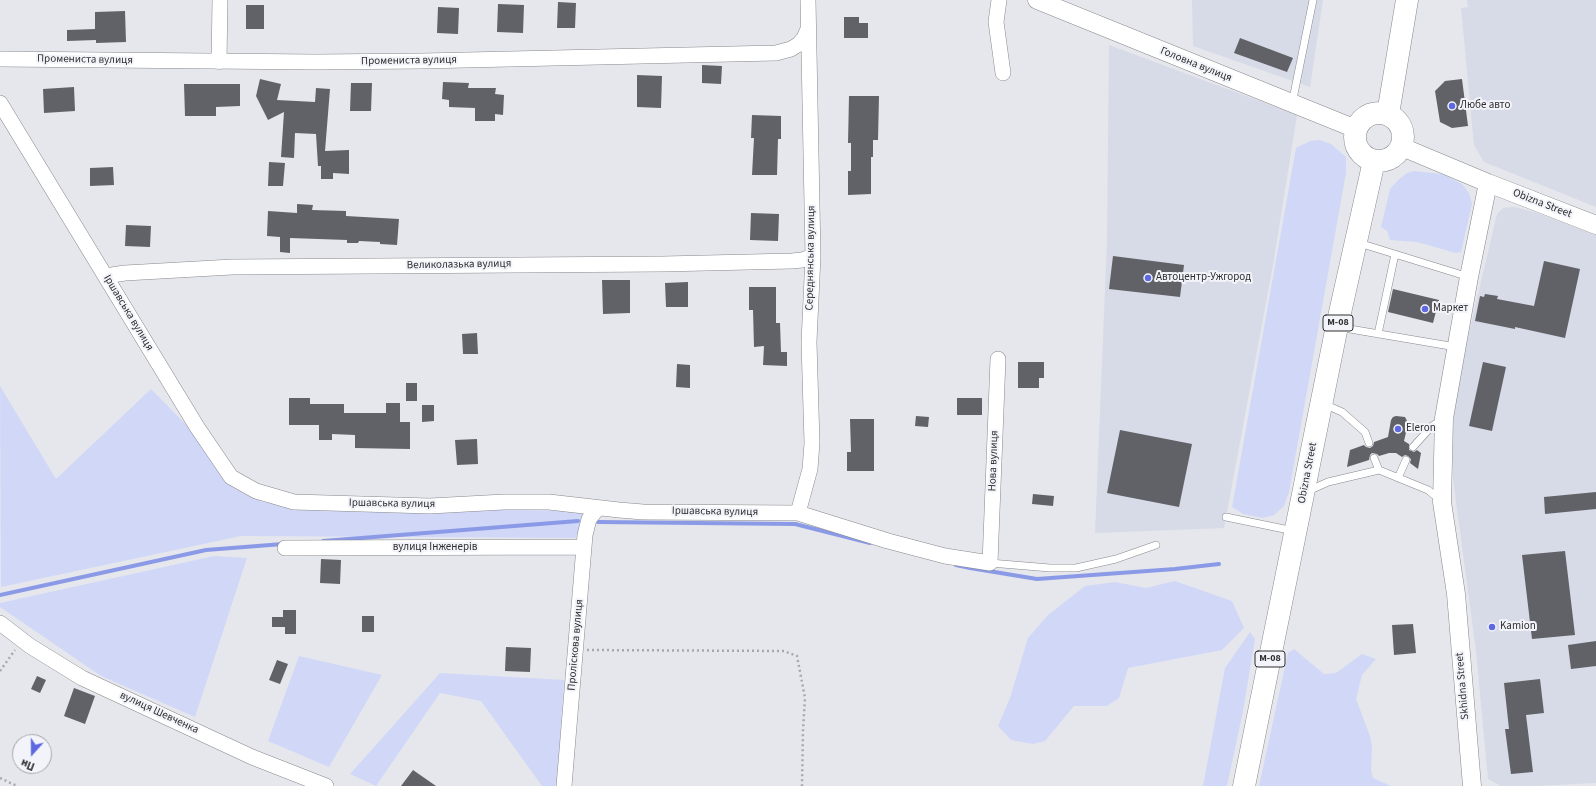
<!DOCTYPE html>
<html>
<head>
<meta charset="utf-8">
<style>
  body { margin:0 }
  #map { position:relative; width:1596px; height:786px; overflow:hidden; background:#e6e7ec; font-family:"Source Sans 3",sans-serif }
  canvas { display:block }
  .north { position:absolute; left:12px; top:734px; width:40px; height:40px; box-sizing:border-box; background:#f3f4fa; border:1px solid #a4a5a9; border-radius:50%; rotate:201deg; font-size:11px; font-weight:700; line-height:16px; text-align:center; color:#2e2e30 }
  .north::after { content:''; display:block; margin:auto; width:14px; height:18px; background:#5e69e1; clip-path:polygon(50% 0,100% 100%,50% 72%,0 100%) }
</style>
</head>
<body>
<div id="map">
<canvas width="1596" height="786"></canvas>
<div class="north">Пн</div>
</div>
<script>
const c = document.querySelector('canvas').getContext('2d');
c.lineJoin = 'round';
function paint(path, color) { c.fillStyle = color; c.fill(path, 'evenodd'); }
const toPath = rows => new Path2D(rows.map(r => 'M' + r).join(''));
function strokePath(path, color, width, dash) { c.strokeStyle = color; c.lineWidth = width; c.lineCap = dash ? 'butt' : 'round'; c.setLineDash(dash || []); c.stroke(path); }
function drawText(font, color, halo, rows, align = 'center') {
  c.font = font + ' "Source Sans 3",sans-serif'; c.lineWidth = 4; c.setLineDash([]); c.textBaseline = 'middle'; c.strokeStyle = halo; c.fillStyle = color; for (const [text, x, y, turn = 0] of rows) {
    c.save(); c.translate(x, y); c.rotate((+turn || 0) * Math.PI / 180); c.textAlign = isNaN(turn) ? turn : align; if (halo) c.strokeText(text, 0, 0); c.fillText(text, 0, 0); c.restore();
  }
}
paint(toPath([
  [1192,0,1323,0,1310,87,1193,46],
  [1467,0,1596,0,1596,207,1484,162,1474,145,1461,8,1468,7],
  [1109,45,1297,115,1273,265,1224,528,1095,533,1107,241],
  [1515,207,1537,213,1596,235,1596,783,1534,786,1501,786,1488,779,1476,651,1453,479,1453,435,1455,392,1497,214,1503,208]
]), '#d7dae7');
paint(toPath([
  [1320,140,1331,144,1346,157,1346,173,1289,492,1284,506,1274,515,1263,518,1243,514,1232,507,1296,148,1310,141],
  [1414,171,1442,174,1462,184,1469,193,1472,204,1461,252,1456,253,1417,242,1390,240,1387,231,1381,227,1390,189,1398,180,1407,173],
  [0,386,56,479,151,389,262,502,319,510,525,510,586,511,576,538,241,536,1,587],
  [214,556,247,558,195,717,101,676,0,607,0,603],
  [1175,581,1232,601,1244,628,1222,650,1128,668,1119,698,1107,706,1074,706,1045,741,1033,744,1011,740,998,726,1010,698,1028,638,1048,615,1085,586,1115,582,1146,588],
  [1250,632,1255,639,1243,711,1227,786,1203,786,1225,668],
  [1294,649,1324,674,1336,673,1362,654,1376,659,1362,675,1356,699,1370,736,1372,746,1371,771,1373,778,1391,786,1259,786,1288,653],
  [299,656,382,675,329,767,268,741],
  [440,673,564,680,557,786,542,786,481,701,440,693,376,786,350,774]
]), '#d1d8f7');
strokePath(toPath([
  [598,522,795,524,870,543],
  [323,541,578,521],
  [956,565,970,568,1037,579,1175,569,1219,564],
  [0,595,206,550,283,544]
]), '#8b9ae7', 4);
paint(toPath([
  [558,2,576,3,575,28,557,28],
  [498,4,524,5,523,33,497,32],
  [246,5,264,5,264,29,246,29],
  [438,7,459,8,458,34,437,33],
  [125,11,126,42,96,43,96,40,67,41,67,30,95,29,95,12],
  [844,17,859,17,859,23,868,23,868,38,844,38],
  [1240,38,1293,58,1287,72,1234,53],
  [702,65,722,66,721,84,702,83],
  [637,75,662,76,661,108,637,107],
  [260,79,281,84,277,100,315,102,316,88,330,89,325,151,349,150,349,174,333,173,333,179,321,179,321,166,318,166,316,134,295,133,294,158,281,157,284,112,268,120,256,96],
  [1462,79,1468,126,1452,128,1440,122,1435,91,1445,81],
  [443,82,469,83,468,88,496,88,495,94,504,95,503,115,495,114,495,121,475,121,475,108,449,107,449,100,442,99],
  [351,83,372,83,371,111,350,111],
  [184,84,240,84,240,106,216,107,216,116,185,116],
  [74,87,75,111,44,113,43,89],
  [849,96,879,96,878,140,873,140,873,157,871,157,871,194,848,195,848,171,851,171,851,143,848,143],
  [752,115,781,116,781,139,778,139,777,175,752,175,754,138,751,138],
  [269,162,285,163,283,186,268,186],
  [113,167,114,185,90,186,90,168],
  [297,204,313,205,312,210,346,211,346,216,399,219,397,245,380,244,380,242,359,241,358,243,347,243,347,240,290,238,290,253,280,252,280,237,267,236,268,211,297,213],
  [751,213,779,214,778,241,750,240],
  [126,225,151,226,150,247,125,246],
  [1113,256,1184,265,1180,297,1109,289],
  [1544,261,1580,269,1565,338,1515,327,1515,329,1475,321,1480,296,1484,297,1485,294,1498,296,1497,299,1534,306],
  [602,280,630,280,630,313,603,314],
  [688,282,688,307,666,307,665,283],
  [749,287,776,287,776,323,780,323,781,352,787,352,787,366,763,365,764,346,754,347,753,310,749,310],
  [1393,289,1439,300,1433,323,1388,312],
  [477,333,478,354,463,354,462,334],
  [1018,362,1044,362,1044,378,1039,378,1039,388,1018,388],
  [1483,362,1506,367,1492,431,1469,426],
  [677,364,690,365,690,388,676,387],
  [406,383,417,383,417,401,406,401],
  [289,398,310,398,310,404,344,404,344,413,386,413,386,403,400,403,400,422,410,422,410,449,355,448,355,435,332,434,332,440,319,440,319,425,289,425],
  [957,398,982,398,982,415,957,415],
  [422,405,434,405,434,421,422,422],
  [916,416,929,417,928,427,915,426],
  [1396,416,1405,417,1407,421,1408,424,1404,441,1409,444,1409,450,1414,452,1417,450,1421,453,1418,469,1410,463,1411,459,1408,456,1405,455,1402,457,1396,453,1389,453,1379,456,1377,454,1372,453,1370,455,1369,460,1347,467,1350,450,1364,445,1366,447,1370,448,1373,446,1374,442,1388,437,1391,420,1393,417],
  [850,419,874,419,874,471,847,471,847,452,851,452],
  [1120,430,1192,444,1179,507,1107,493],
  [477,439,478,464,457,465,455,440],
  [1596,492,1596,509,1545,514,1544,497],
  [1033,494,1054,496,1053,506,1032,504],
  [1565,551,1575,635,1532,639,1522,555],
  [321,559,341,560,340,584,320,583],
  [283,610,296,610,296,634,285,634,285,627,272,627,272,617,283,617],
  [362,616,374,616,374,632,362,632],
  [1413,624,1416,653,1394,655,1392,625],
  [1596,641,1596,666,1571,669,1568,645],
  [506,647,531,648,530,672,505,671],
  [277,660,288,664,280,684,269,680],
  [37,676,46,680,40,693,31,689],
  [1540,679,1544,713,1526,715,1533,772,1511,774,1505,729,1509,729,1504,683],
  [74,688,95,696,85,724,64,716],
  [413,770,436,786,401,786]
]), '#616267');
const service = toPath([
  [1292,104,1313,0],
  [1359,243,1469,277],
  [1338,327,1456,347],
  [1378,334,1395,254],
  [1324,404,1342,412,1365,432,1369,443],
  [1413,447,1432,426,1442,420],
  [1374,458,1379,470],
  [1398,478,1406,460],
  [1308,491,1328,482,1379,470,1428,490,1440,500],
  [1226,517,1294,531],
  [990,563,1050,568,1076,568,1116,559,1156,545]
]);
const minor = toPath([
  [999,0,996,22,1003,73],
  [0,59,316,62,422,61,776,53,791,49,799,44,804,38,808,29],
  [219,62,220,0],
  [0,103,197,427,231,477,256,491,294,502,430,506,504,502,549,502,619,510,643,512,798,513,888,541,945,556,990,563,998,359],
  [105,276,125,273,232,267,663,264,792,261,802,260,813,256],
  [798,513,810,469,812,443,809,342,813,256,808,0],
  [285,548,584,547],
  [0,623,30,646,82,678,252,757,326,786],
  [564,786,585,535,589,519,598,508]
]);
const tertiary = toPath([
  [1037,0,1356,129],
  [1402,147,1488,183,1596,225],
  [1472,786,1456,594,1442,502,1444,418,1469,277,1488,183]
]);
const trunk = toPath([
  '1355 137a24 24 0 1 1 48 0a24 24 0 1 1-48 0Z',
  [1388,114,1407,0],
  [1244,786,1337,326,1374,161]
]);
strokePath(service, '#87888d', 8);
strokePath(minor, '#87888d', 16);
strokePath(tertiary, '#87888d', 19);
strokePath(trunk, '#87888d', 23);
strokePath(toPath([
  [587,650,784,651,797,656,805,698,803,730,802,786],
  [0,671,15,650],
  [0,778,17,786]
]), '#a7a8ac', 2.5, [2, 3]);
strokePath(service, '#fff', 7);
strokePath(minor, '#fff', 15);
strokePath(tertiary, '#fff', 18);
strokePath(trunk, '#fff', 22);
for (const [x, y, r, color] of [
  [1452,106,4,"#5e69e1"],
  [1148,278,4,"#5e69e1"],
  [1425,309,4,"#5e69e1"],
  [1398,429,4,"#5e69e1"],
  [1492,627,4,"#5e69e1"]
]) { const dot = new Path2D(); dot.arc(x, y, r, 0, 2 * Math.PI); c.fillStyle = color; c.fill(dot); strokePath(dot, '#f3f4fa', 1.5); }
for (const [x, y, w] of [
  [1338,323,30],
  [1270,659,30]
]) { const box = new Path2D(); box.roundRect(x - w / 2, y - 8, w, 16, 3); c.fillStyle = '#f3f4fa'; c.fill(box); strokePath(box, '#2e2e30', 1); }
drawText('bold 10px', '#2e2e30', null, [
  ["М-08",1338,323],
  ["М-08",1270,659]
]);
drawText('11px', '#2e2e30', '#f3f4fa', [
  ["Промениста вулиця",85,60,1],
  ["Промениста вулиця",409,61,-1],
  ["Головна вулиця",1196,65,22],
  ["Obizna Street",1542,204,21],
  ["Середнянська вулиця",811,258,-89],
  ["Великолазька вулиця",459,265,-1],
  ["Іршавська вулиця",128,313,59],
  ["Нова вулиця",994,461,-88],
  ["Obizna Street",1308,473,-79],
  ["Іршавська вулиця",392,504,1],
  ["Іршавська вулиця",715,512,1],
  ["вулиця Інженерів",435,548],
  ["Проліскова вулиця",576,645,-85],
  ["Skhidna Street",1463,686,-95],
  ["вулиця Шевченка",159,713,25]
]);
drawText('11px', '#2e2e30', '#f3f4fa', [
  ["Любе авто",1460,106],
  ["Автоцентр-Ужгород",1156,278],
  ["Маркет",1433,309],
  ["Eleron",1406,429],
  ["Kamion",1500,627]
], 'left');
</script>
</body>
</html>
